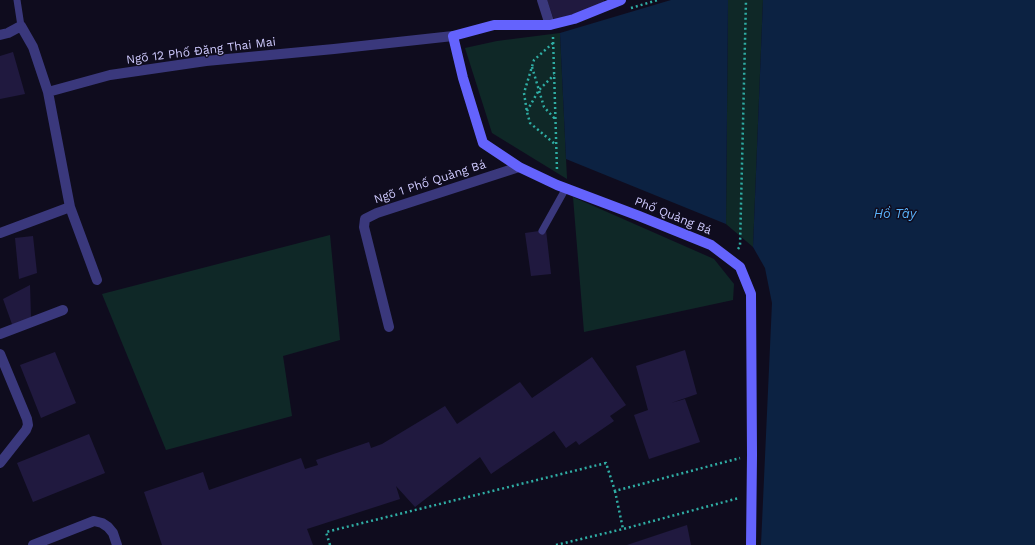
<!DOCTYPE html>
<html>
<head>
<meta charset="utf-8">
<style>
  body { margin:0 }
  canvas { display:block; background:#0f0c1e }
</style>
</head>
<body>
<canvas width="1035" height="545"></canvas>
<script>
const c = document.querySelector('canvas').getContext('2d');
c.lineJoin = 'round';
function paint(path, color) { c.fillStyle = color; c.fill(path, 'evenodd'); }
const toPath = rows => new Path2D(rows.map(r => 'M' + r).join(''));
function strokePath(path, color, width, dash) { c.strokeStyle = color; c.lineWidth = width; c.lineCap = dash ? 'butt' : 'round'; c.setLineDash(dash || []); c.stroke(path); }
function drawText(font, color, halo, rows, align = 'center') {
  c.font = font + ' "Work Sans",sans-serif'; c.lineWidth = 3; c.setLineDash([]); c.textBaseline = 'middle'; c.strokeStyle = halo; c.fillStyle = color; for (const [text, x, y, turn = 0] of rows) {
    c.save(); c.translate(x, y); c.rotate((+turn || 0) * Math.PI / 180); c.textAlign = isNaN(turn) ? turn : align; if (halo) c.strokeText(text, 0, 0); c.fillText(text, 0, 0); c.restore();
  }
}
paint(toPath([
  [728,0,763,0,753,247,726,224],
  [560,33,566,159,567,179,492,133,465,48,497,41],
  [573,197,714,259,734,284,733,300,584,332],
  [330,235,340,340,283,356,292,416,166,450,102,294]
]), '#0f2827');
paint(toPath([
  [671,0,728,0,726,224,566,159,560,33],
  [763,0,1035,0,1035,545,761,545,772,303,765,268,753,247]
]), '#0c2242');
paint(toPath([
  [547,0,604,0,605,4,554,20],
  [13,52,25,94,0,99,0,56],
  [546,230,551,274,531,276,525,233],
  [33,236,37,273,19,279,15,238],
  [30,285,31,318,13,327,3,299],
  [685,350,697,394,671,403,685,399,700,442,649,459,634,415,648,410,636,366],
  [55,352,76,403,41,418,20,365],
  [592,357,626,405,610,416,614,421,579,445,576,441,566,448,554,431,491,474,480,457,415,507,396,486,400,499,307,529,313,545,162,545,144,492,203,472,209,490,301,458,305,469,318,465,316,460,369,442,371,448,382,444,445,406,457,424,520,382,532,398],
  [89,434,105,473,33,502,17,463],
  [687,525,691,545,627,545]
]), '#20193f');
strokePath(toPath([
  [631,8,658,0],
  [553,37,557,170],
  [553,43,534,60,524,93,527,112,530,123,556,145],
  [532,67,544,107,556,120],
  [527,111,539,90,554,75],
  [738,249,740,246,746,0],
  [615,491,623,529],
  [330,545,326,532,606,463,615,491,740,458],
  [556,545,623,529,739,498]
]), '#2fada4', 2.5, [2, 3]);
strokePath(toPath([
  [17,0,21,26],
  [542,231,566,188]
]), '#3a387c', 7);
strokePath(toPath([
  [542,0,550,25],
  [0,35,8,33,21,26,33,47,48,92,110,75,206,61,334,49,453,36],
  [48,92,70,207,97,280],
  [0,233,70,207],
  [389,327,364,227,365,219,377,213,519,167],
  [0,334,63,310],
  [0,354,27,419,28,425,26,430,0,463],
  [33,545,94,521,102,523,108,527,113,533,117,545]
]), '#3a387c', 10);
strokePath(toPath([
  [621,0,574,19,550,25,494,25,453,36,463,78,483,143,519,167,557,185,639,216,711,245,740,267,751,294,752,455,751,545]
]), '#6463fd', 10);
drawText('12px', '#cfcafe', '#0f0c1e', [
  ["Ngõ 12 Phố Đặng Thai Mai",201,51,-7],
  ["Ngõ 1 Phố Quảng Bá",430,182,-18],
  ["Phố Quảng Bá",673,216,22]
]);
drawText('italic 13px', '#5ab3fc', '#0f0c1e', [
  ["Hồ Tây",895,214]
]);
</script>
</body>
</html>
